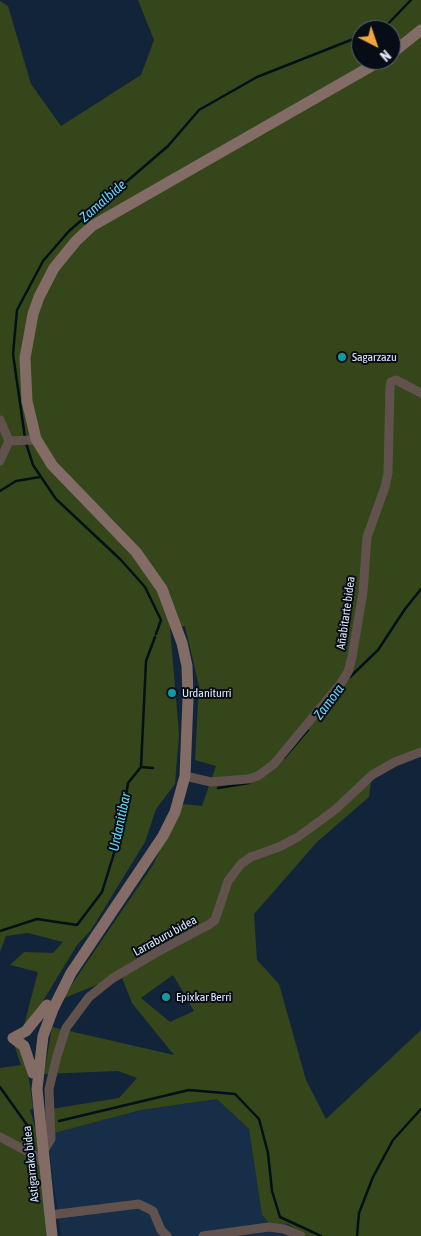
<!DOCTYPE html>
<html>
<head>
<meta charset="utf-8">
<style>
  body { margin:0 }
  #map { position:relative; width:421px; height:1236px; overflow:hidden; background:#122439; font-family:"Asap Condensed",sans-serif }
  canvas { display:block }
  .north { position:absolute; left:351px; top:20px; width:50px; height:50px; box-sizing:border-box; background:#060d16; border:1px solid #5c6570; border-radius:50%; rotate:139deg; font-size:14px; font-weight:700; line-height:20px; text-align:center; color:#dce8f6 }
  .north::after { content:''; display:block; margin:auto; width:18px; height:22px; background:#f0a63e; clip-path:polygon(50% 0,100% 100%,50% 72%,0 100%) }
</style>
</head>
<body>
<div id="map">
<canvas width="421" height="1236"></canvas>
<div class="north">N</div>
</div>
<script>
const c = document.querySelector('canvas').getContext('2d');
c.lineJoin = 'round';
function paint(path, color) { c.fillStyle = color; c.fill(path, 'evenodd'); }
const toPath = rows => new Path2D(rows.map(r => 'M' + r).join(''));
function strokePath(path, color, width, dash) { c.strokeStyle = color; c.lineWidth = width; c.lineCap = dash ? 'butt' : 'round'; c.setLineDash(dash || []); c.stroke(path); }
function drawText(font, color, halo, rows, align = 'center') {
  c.font = font + ' "Asap Condensed",sans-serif'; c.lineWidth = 4; c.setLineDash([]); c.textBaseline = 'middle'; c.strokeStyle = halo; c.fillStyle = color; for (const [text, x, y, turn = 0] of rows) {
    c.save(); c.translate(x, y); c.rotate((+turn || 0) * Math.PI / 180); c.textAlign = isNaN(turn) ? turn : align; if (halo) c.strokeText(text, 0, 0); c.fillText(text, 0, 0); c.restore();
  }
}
paint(toPath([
  [217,1099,249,1129,262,1215,270,1224,288,1224,307,1236,61,1236,47,1135,142,1110]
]), '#172e48');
paint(toPath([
  [138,0,421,0,421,755,372,773,369,797,317,842,254,914,257,960,279,984,306,1080,326,1119,421,1030,421,1236,307,1236,288,1224,270,1224,262,1215,249,1129,217,1099,141,1110,47,1135,45,1110,119,1098,137,1078,118,1071,44,1074,52,1027,174,1055,132,1003,121,975,62,999,153,865,182,804,202,806,216,766,195,760,199,686,185,626,170,628,179,734,175,784,156,809,145,842,91,930,77,945,32,1019,23,1029,38,972,10,965,24,952,53,953,63,942,28,933,6,936,0,952,0,1,8,6,31,84,61,126,141,75,154,40],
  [361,30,391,30,391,60,361,60],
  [173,975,194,1011,170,1022,141,998],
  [14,1044,21,1047,26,1058,33,1108,30,1110,39,1141,46,1236,0,1236,0,1068,21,1065]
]), '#35471a');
strokePath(toPath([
  [378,30,384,28,411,0],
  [25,438,13,354,17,310,43,261,69,231,168,146,199,110,257,77,361,36],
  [26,443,33,465,56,499,121,560,145,587,161,620,156,634],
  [0,491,16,481,40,477],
  [350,677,378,650,405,609,421,589],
  [284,758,308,730],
  [141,767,153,768],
  [218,788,249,783],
  [0,931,37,919,77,925,102,892,120,834,128,783,141,767,146,661,155,637],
  [0,1087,27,1125],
  [59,1121,189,1090,235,1094,259,1119,268,1153,272,1191,280,1217,321,1236],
  [357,1236,359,1213,373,1177,393,1140,421,1109]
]), '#001117', 2.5);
strokePath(toPath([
  [0,420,9,441],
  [0,461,9,441,32,440],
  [185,776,211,782,248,779,258,776,274,764,341,683,348,672,352,657,363,592,367,537,385,487,388,473,390,387,391,382,396,380,421,393],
  [0,1137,34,1155,45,1165],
  [43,1152,51,1139,49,1089,57,1056,66,1028,89,997,113,978,159,951,210,924,215,920,228,881,241,864,251,857,279,847,298,837,336,809,372,775,395,762,421,752],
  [50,1215,139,1204,153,1211,161,1230,167,1236],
  [203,1236,269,1227,284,1229,301,1236]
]), '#61524e', 9);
strokePath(toPath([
  [391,54,421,30],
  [13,1038,26,1031,47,1005],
  [13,1038,24,1046,33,1073],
  [52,1236,37,1089,43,1036,53,1009,71,973,163,836,175,812,185,776,188,698,187,666,182,643,162,589,136,552,52,465,36,439,27,401,25,358,33,314,39,297,54,268,76,241,92,226,382,60]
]), '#846c66', 11);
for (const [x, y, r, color] of [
  [342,357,5,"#0f9aa8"],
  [172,693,5,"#0f9aa8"],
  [166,997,5,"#0f9aa8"]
]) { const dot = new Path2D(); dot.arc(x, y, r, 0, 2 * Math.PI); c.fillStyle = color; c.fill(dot); strokePath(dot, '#060d16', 2); }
drawText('12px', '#dce8f6', '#060d16', [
  ["Sagarzazu",352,357],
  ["Urdaniturri",182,693],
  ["Epixkar Berri",176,997]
], 'left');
drawText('12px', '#dce8f6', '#060d16', [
  ["Añabitarte bidea",346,613,-82],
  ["Larraburu bidea",165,936,-29],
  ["Astigarrako bidea",31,1164,-96]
]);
drawText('italic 14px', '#69d6f6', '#060d16', [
  ["Zamalbide",103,201,-41],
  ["Zamora",329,702,-53],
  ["Urdanitibar",120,822,-78]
]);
</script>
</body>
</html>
